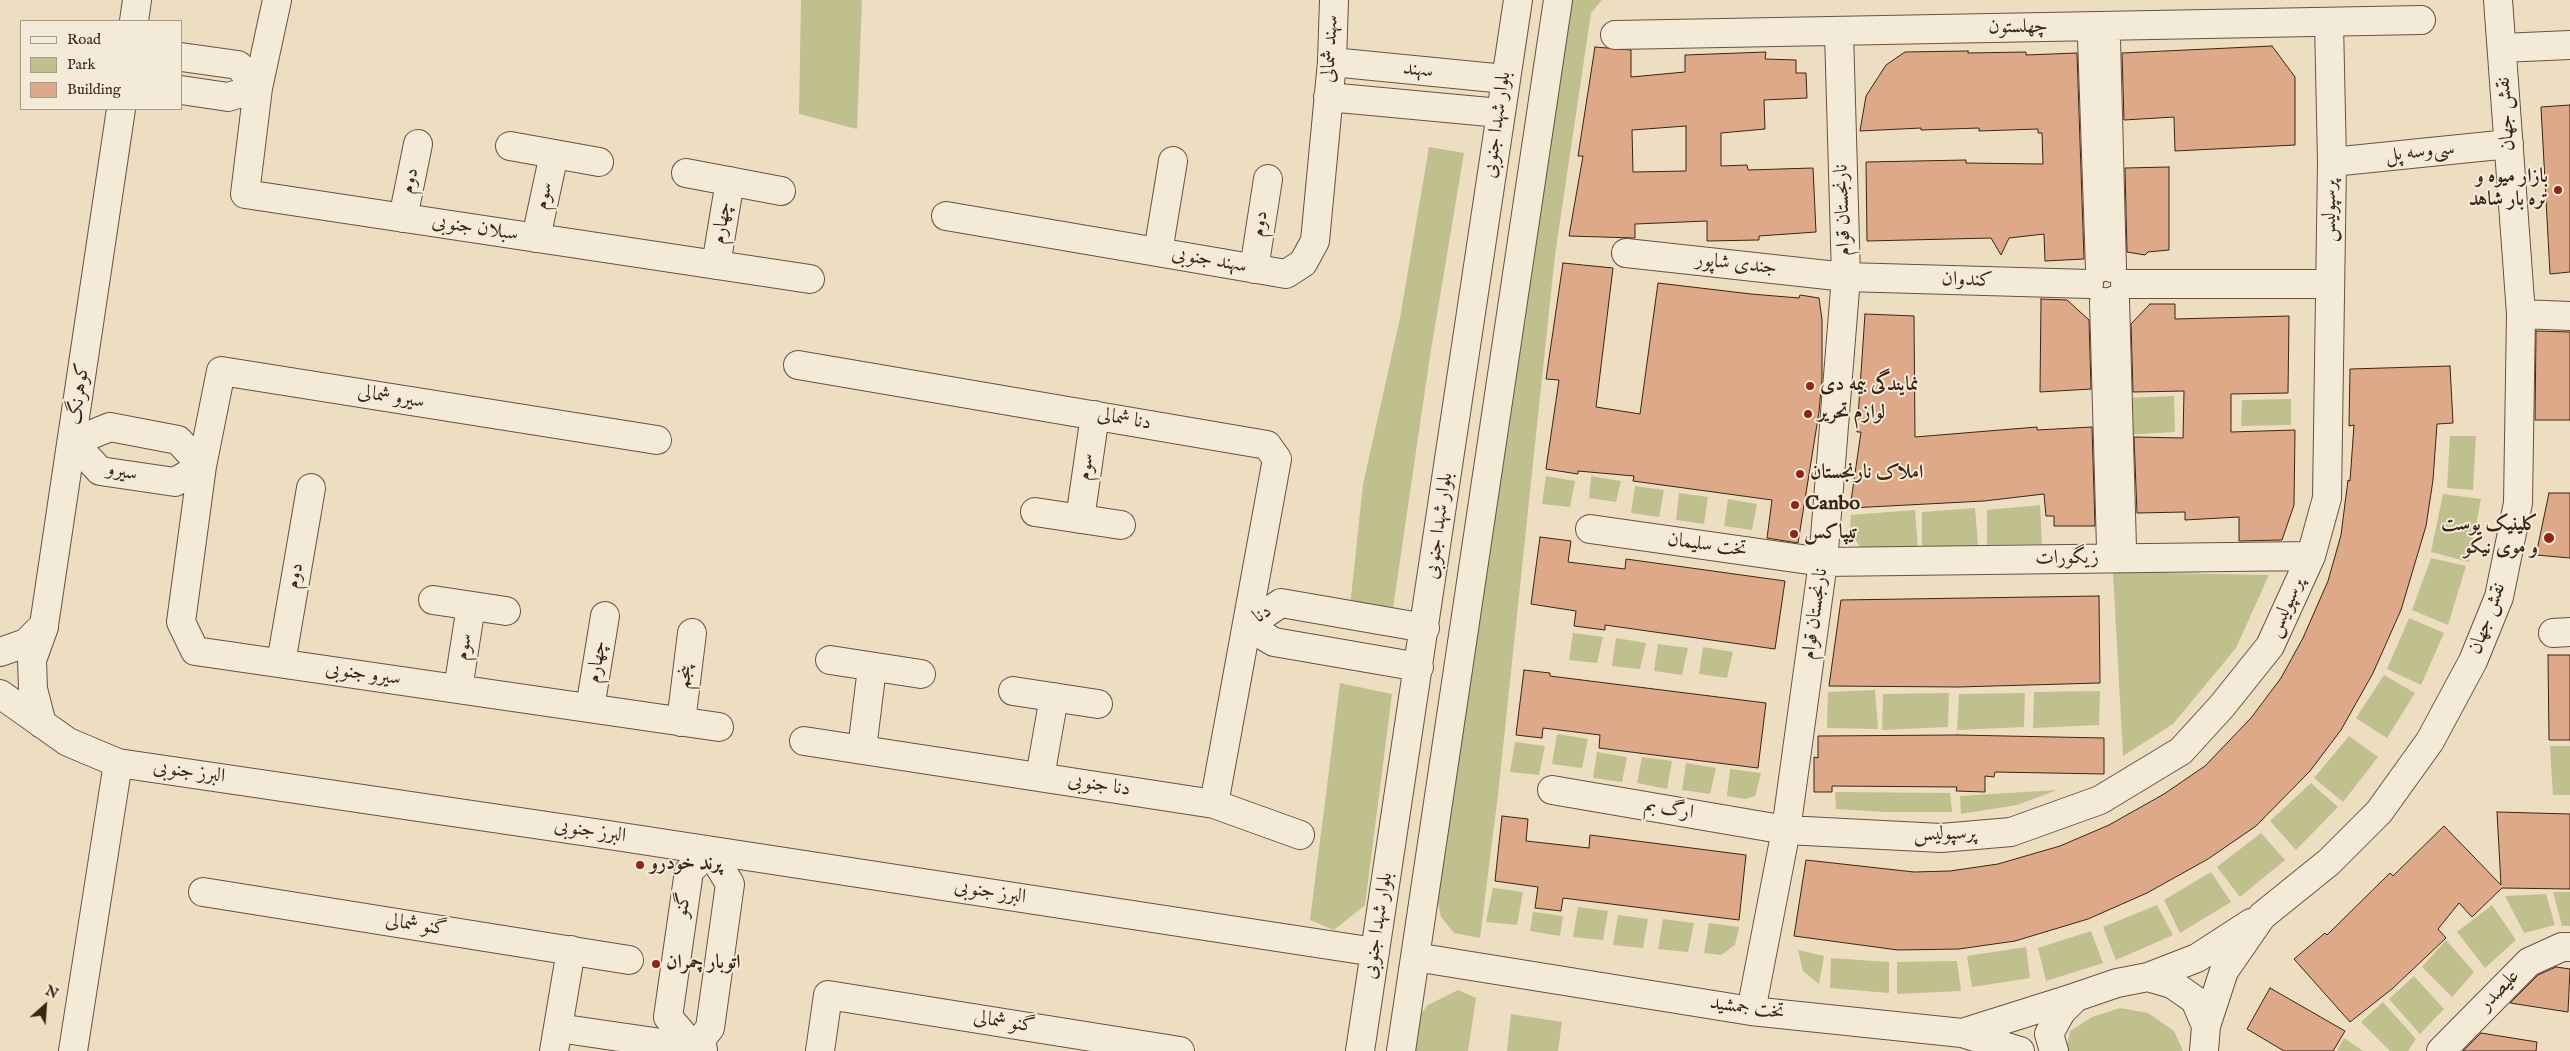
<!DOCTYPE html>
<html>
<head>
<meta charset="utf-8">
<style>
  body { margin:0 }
  #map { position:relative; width:2570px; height:1051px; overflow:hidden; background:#eddec2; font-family:"IM FELL English",serif }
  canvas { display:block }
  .legend { position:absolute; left:20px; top:20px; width:162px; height:90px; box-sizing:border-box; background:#f3ead7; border:1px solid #a99b89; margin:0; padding:6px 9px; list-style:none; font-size:15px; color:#3b2414 }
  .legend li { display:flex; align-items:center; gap:10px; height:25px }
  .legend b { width:25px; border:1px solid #a99b89 }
  .north { position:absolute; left:20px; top:981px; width:50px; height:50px; -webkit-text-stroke:4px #f3ead7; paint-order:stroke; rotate:26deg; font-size:14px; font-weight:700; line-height:20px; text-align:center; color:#3b2414 }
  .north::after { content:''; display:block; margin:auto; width:18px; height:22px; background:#3b2414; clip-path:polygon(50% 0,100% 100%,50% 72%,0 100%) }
</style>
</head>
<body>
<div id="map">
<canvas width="2570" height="1051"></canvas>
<ul class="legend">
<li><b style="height:6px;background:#f3ead7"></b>Road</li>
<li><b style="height:14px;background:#c0bf8e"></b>Park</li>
<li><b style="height:14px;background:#dea988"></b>Building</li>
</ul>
<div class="north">N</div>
</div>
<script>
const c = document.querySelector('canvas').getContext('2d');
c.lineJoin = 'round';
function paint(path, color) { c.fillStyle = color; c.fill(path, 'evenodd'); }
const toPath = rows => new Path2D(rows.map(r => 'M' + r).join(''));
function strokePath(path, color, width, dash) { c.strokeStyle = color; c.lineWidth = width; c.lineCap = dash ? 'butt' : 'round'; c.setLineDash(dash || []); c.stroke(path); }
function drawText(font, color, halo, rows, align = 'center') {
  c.font = font + ' "IM FELL English",Amiri,serif'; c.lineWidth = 4; c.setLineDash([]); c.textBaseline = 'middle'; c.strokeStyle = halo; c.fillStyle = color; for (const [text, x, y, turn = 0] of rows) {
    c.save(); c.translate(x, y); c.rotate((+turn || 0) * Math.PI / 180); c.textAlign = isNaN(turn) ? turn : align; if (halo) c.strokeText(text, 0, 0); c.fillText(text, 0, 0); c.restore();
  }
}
paint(toPath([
  [801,0,862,0,857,129,799,114],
  [1564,0,1602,0,1591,13,1555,255,1498,795,1480,938,1454,933,1441,917,1437,898],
  [1429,147,1464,153,1430,356,1392,615,1350,607,1363,484,1400,318],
  [2174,396,2175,432,2125,435,2125,398],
  [2291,399,2291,425,2241,426,2242,400],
  [2450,436,2476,436,2473,490,2447,488],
  [1546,476,1575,481,1570,507,1542,504],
  [1591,476,1621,481,1616,502,1589,498],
  [1635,486,1664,490,1659,517,1631,513],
  [1679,493,1708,497,1704,524,1676,520],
  [2443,494,2481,499,2469,562,2431,552],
  [1728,499,1757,504,1752,530,1724,526],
  [2040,505,2042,544,1987,545,1987,510],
  [1975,508,1978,546,1922,547,1922,512],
  [1915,510,1918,549,1863,550,1850,533,1851,515],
  [2431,558,2466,566,2448,625,2412,610],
  [2113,572,2269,575,2236,648,2173,724,2123,756],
  [2409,618,2444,633,2421,685,2387,669],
  [1573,633,1603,637,1597,663,1569,660],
  [1616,638,1646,643,1640,669,1612,666],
  [1658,644,1688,648,1682,675,1654,671],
  [1703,647,1733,652,1727,678,1699,674],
  [2384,675,2415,693,2387,738,2356,718],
  [1340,683,1392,694,1365,905,1334,930,1310,920],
  [1875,690,1878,729,1827,728,1828,692],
  [2100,691,2099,725,2033,728,2034,692],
  [1949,693,1948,727,1882,730,1883,694],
  [2025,693,2024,727,1957,730,1959,694],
  [1557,734,1588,739,1582,768,1552,764],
  [2349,736,2378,757,2343,802,2314,778],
  [1515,742,1545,746,1539,775,1510,772],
  [2550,746,2570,746,2570,795,2553,795],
  [1597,752,1627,757,1622,782,1593,778],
  [1642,757,1672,761,1667,789,1637,783],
  [1686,763,1716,768,1710,794,1682,790],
  [1730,769,1761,773,1755,796,1746,799,1727,796],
  [2311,783,2338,807,2296,850,2270,821],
  [2057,790,2017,805,1961,814,1960,796],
  [1835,792,1950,793,1952,812,1886,812,1836,809],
  [2261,833,2285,860,2240,897,2217,867],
  [2211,872,2231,902,2180,933,2164,900],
  [1493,888,1523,892,1517,925,1486,922],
  [2553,892,2570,892,2570,926,2562,926],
  [2546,894,2555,925,2524,933,2505,896],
  [2157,905,2173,935,2116,960,2103,927],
  [2492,905,2516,940,2485,968,2457,932],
  [1578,907,1608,911,1603,940,1573,937],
  [1533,912,1563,916,1560,936,1530,931],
  [1618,915,1648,919,1643,948,1613,945],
  [1663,919,1694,923,1688,952,1658,949],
  [1709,923,1739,927,1735,945,1721,955,1704,953],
  [2091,931,2103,963,2046,981,2038,948],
  [2446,940,2474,972,2452,997,2422,967],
  [2026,947,2030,978,1972,987,1967,956],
  [1798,950,1824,956,1819,984,1803,971],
  [1831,958,1889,962,1889,993,1830,988],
  [1957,961,1961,991,1897,994,1897,962],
  [2414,976,2444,1009,2420,1034,2389,999],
  [1458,990,1476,998,1468,1051,1406,1051,1410,1027,1428,1005],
  [2383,1002,2416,1039,2408,1051,2390,1051,2361,1022],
  [2120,1008,2148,1013,2174,1031,2183,1051,2069,1051,2066,1049,2070,1031,2092,1017],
  [1511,1014,1562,1022,1558,1051,1507,1051],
  [2344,1038,2363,1051,2337,1051]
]), '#c0bf8e');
const building = toPath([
  [2272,46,2295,77,2295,145,2175,151,2174,117,2124,120,2122,53,2272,46],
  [1595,47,1631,50,1631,77,1685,72,1685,55,1766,52,1765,59,1796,60,1796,73,1806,73,1807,98,1764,100,1765,129,1721,133,1721,166,1747,165,1748,170,1813,168,1816,232,1759,236,1759,240,1707,241,1707,221,1635,224,1635,238,1569,236,1583,156,1578,156,1595,47],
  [1686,126,1686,171,1633,172,1632,130,1686,126],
  [1968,51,1968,53,2026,52,2026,55,2077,53,2084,259,2045,261,2044,234,2009,238,2001,255,1991,238,1867,241,1866,162,1966,160,1966,163,2043,164,2042,133,2038,133,2038,129,1979,131,1979,128,1921,130,1921,128,1860,131,1866,96,1886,65,1905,52,1968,51],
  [2570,105,2570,272,2550,274,2541,107,2570,105],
  [2169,167,2169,250,2148,252,2145,255,2127,252,2125,168,2169,167],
  [1563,263,1613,268,1596,407,1640,414,1658,283,1751,294,1799,298,1800,295,1819,298,1822,320,1822,378,1819,412,1798,543,1767,538,1772,500,1633,481,1634,476,1578,471,1578,474,1546,469,1559,380,1546,379,1563,263],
  [2041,299,2067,300,2089,320,2091,389,2040,392,2041,299],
  [2150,304,2175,304,2175,319,2289,316,2288,393,2231,394,2231,432,2295,430,2294,505,2282,540,2239,541,2239,517,2185,520,2185,512,2137,513,2134,437,2183,438,2184,391,2133,392,2131,324,2150,304],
  [1865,314,1914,316,1915,437,2037,427,2037,430,2092,427,2095,526,2054,526,2054,516,2046,516,2044,494,1984,501,1850,508,1861,432,1857,432,1865,314],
  [2536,331,2570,332,2570,420,2535,420,2536,331],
  [2450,366,2453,423,2437,424,2433,480,2426,526,2401,610,2373,673,2341,730,2310,771,2256,826,2208,859,2147,893,2088,919,2015,941,1959,949,1898,950,1794,936,1806,860,1914,872,1950,871,1998,864,2060,846,2109,825,2164,794,2205,766,2251,718,2281,678,2303,638,2328,581,2341,535,2348,480,2350,481,2354,425,2349,426,2350,369,2450,366],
  [2549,493,2570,493,2570,558,2536,555,2549,493],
  [1540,537,1571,541,1568,562,1625,569,1626,559,1785,581,1775,649,1605,625,1605,630,1574,626,1576,611,1531,604,1540,537],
  [2099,596,2100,683,1958,687,1829,686,1841,600,2099,596],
  [2548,655,2570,655,2570,740,2549,740,2548,655],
  [1524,670,1550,673,1550,676,1766,703,1758,768,1599,748,1600,735,1543,728,1542,738,1516,735,1524,670],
  [1957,735,2104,738,2104,774,1995,772,1994,777,1985,776,1985,792,1956,791,1957,787,1832,786,1832,792,1814,792,1814,757,1818,758,1818,736,1957,735],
  [2497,812,2570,814,2570,889,2502,888,2472,917,2459,903,2438,929,2446,938,2392,989,2350,1022,2294,959,2325,933,2327,935,2390,873,2393,876,2444,826,2501,885,2497,812],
  [1502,816,1528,819,1526,841,1589,848,1590,835,1746,855,1739,920,1563,898,1561,911,1535,908,1538,887,1495,881,1502,816],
  [2556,967,2570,969,2568,1012,2510,1003,2538,975,2556,967],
  [2270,988,2345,1031,2333,1051,2284,1051,2247,1029,2270,988],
  [2481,1033,2537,1042,2536,1051,2463,1051,2481,1033]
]);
paint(building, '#dea988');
strokePath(building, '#3b2414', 1);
const minor = toPath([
  [277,0,258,88,245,194,810,279],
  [134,21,137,0],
  [1615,35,2421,20],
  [2502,48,2570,45],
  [181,57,238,65,258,88],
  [1332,62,1505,79],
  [181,90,228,97,258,88],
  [1328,97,1500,113],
  [510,146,599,162],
  [2332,162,2509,144],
  [686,173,781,191],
  [946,216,1286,274,1303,263,1315,241,1332,62,1334,0],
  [403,218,418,144],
  [536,238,554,154],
  [1158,252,1173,161],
  [1626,253,1846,277,2089,284],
  [716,265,730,181],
  [2100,268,2092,39,2106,39,2112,268],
  [1254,269,1268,179],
  [2125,284,2330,284],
  [2104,302,2111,548,2122,548,2115,300],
  [2521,314,2570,316],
  [798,365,1267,445,1277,459,1214,804,804,741],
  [110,427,178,440,202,466,175,482,100,471,73,442,110,427],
  [657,440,221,371,202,466,181,622,195,651,719,727],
  [1035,512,1121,525],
  [1080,519,1095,415],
  [1590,529,1823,562,2311,556],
  [433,600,506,611],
  [2553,633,2570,632],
  [0,652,26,643,44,625,121,109],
  [830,660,921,674],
  [281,663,311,488],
  [1419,667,1274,642,1247,626,1281,603,1425,628],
  [458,689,471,606],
  [1013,691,1098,704],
  [0,694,68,742,118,763,602,834,1375,952],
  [590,708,605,616],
  [681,722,692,633],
  [42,724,33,689,32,660,44,627],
  [862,749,872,668],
  [1040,777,1054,697],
  [1552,790,1786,830,1941,838,2011,832,2100,800,2181,751,2222,706,2270,646,2311,556,2327,498,2332,162,2329,22],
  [1214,804,1300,835],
  [710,851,730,884,710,1028,694,1048,668,1017,689,871,710,851],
  [203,892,629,960],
  [1415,957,1751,1011,1962,1033,2076,997],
  [2148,977,2197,958,2251,923],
  [1751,1011,1786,830,1823,562,1846,277,1839,32],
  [2206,1026,2224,971,2262,916,2329,862,2379,812,2430,741,2473,661,2499,597,2518,503,2521,314,2498,0],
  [558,1028,703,1049],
  [1962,1033,2020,1051],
  [73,1051,118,763],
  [554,1051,571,950],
  [820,1051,828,995,1180,1051],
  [1360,1051,1518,0],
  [1401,1051,1558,0],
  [2054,1051,2049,1034,2061,1012,2076,997,2117,983,2148,977,2172,984,2195,1000,2206,1026,2204,1051],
  [2441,1051,2529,962,2562,947,2570,947]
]);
strokePath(minor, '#685240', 30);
strokePath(minor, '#f3ead7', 28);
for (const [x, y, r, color] of [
  [2558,190,5,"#8f2418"],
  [1810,386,5,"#8f2418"],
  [1808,414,5,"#8f2418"],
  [1800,474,5,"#8f2418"],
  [1795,505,5,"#8f2418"],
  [1794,534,5,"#8f2418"],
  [2549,538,6,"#8f2418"],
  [640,865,5,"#8f2418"],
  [656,964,5,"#8f2418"]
]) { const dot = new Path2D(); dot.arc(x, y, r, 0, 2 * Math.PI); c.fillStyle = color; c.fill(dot); strokePath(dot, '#f3ead7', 2); }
drawText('20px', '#3b2414', '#f3ead7', [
  ["چهلستون",2018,28,-1],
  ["سهند شمالی",1331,49,-87],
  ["سهند",1418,71,6],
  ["نقش جهان",2507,114,-94],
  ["بلوار شهدا جنوبی",1498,125,-82],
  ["سی‌وسه پل",2420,153,-6],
  ["دوم",411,181,-78],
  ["سوم",545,196,-78],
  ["نارنجستان قوام",1844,210,-92],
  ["پرسپولیس",2331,211,-89],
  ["چهارم",723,223,-81],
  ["دوم",1261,224,-82],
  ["سبلان جنوبی",475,229,9],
  ["سهند جنوبی",1209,261,10],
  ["جندی شاپور",1736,265,6],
  ["کندوان",1967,281,2],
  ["کوهرنگ",80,394,-82],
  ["سیرو شمالی",391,398,9],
  ["دنا شمالی",1124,420,10],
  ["سوم",1087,467,-82],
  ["سیرو",122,473,11],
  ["بلوار شهدا جنوبی",1440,526,-82],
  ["تخت سلیمان",1707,546,8],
  ["زیگورات",2067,559,-1],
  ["دوم",296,576,-80],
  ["پرسپولیس",2287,608,-66],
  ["نارنجستان قوام",1816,614,-82],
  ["دنا",1263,615,-34],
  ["نقش جهان",2488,619,-70],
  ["سوم",465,647,-81],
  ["چهارم",598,662,-81],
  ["سیرو جنوبی",363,675,8],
  ["پنجم",686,677,-83],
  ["البرز جنوبی",189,773,8],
  ["دنا جنوبی",1099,786,9],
  ["ارگ بم",1669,810,10],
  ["البرز جنوبی",590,832,9],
  ["پرسپولیس",1945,835,-1],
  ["البرز جنوبی",990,893,9],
  ["گنو",684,905,-82],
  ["گنو شمالی",416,926,9],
  ["بلوار شهدا جنوبی",1379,926,-81],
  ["علیصدر",2500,991,-46],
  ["تخت جمشید",1747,1009,8],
  ["گنو شمالی",1004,1023,9]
]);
drawText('bold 20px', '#3b2414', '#f3ead7', [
  ["بازار میوه و",2548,178,"right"],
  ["تره بار شاهد",2548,201,"right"],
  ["نمایندگی بیمه دی",1820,386],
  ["لوازم تحریر",1818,414],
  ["املاک نارنجستان",1810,474],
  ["Canbo",1805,505],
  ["کلینیک پوست",2538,526,"right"],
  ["و موی نیکو",2538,549,"right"],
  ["تیپاکس",1804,534],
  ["پرند خودرو",650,865],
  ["اتوبار چمران",666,964]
], 'left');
</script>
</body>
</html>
